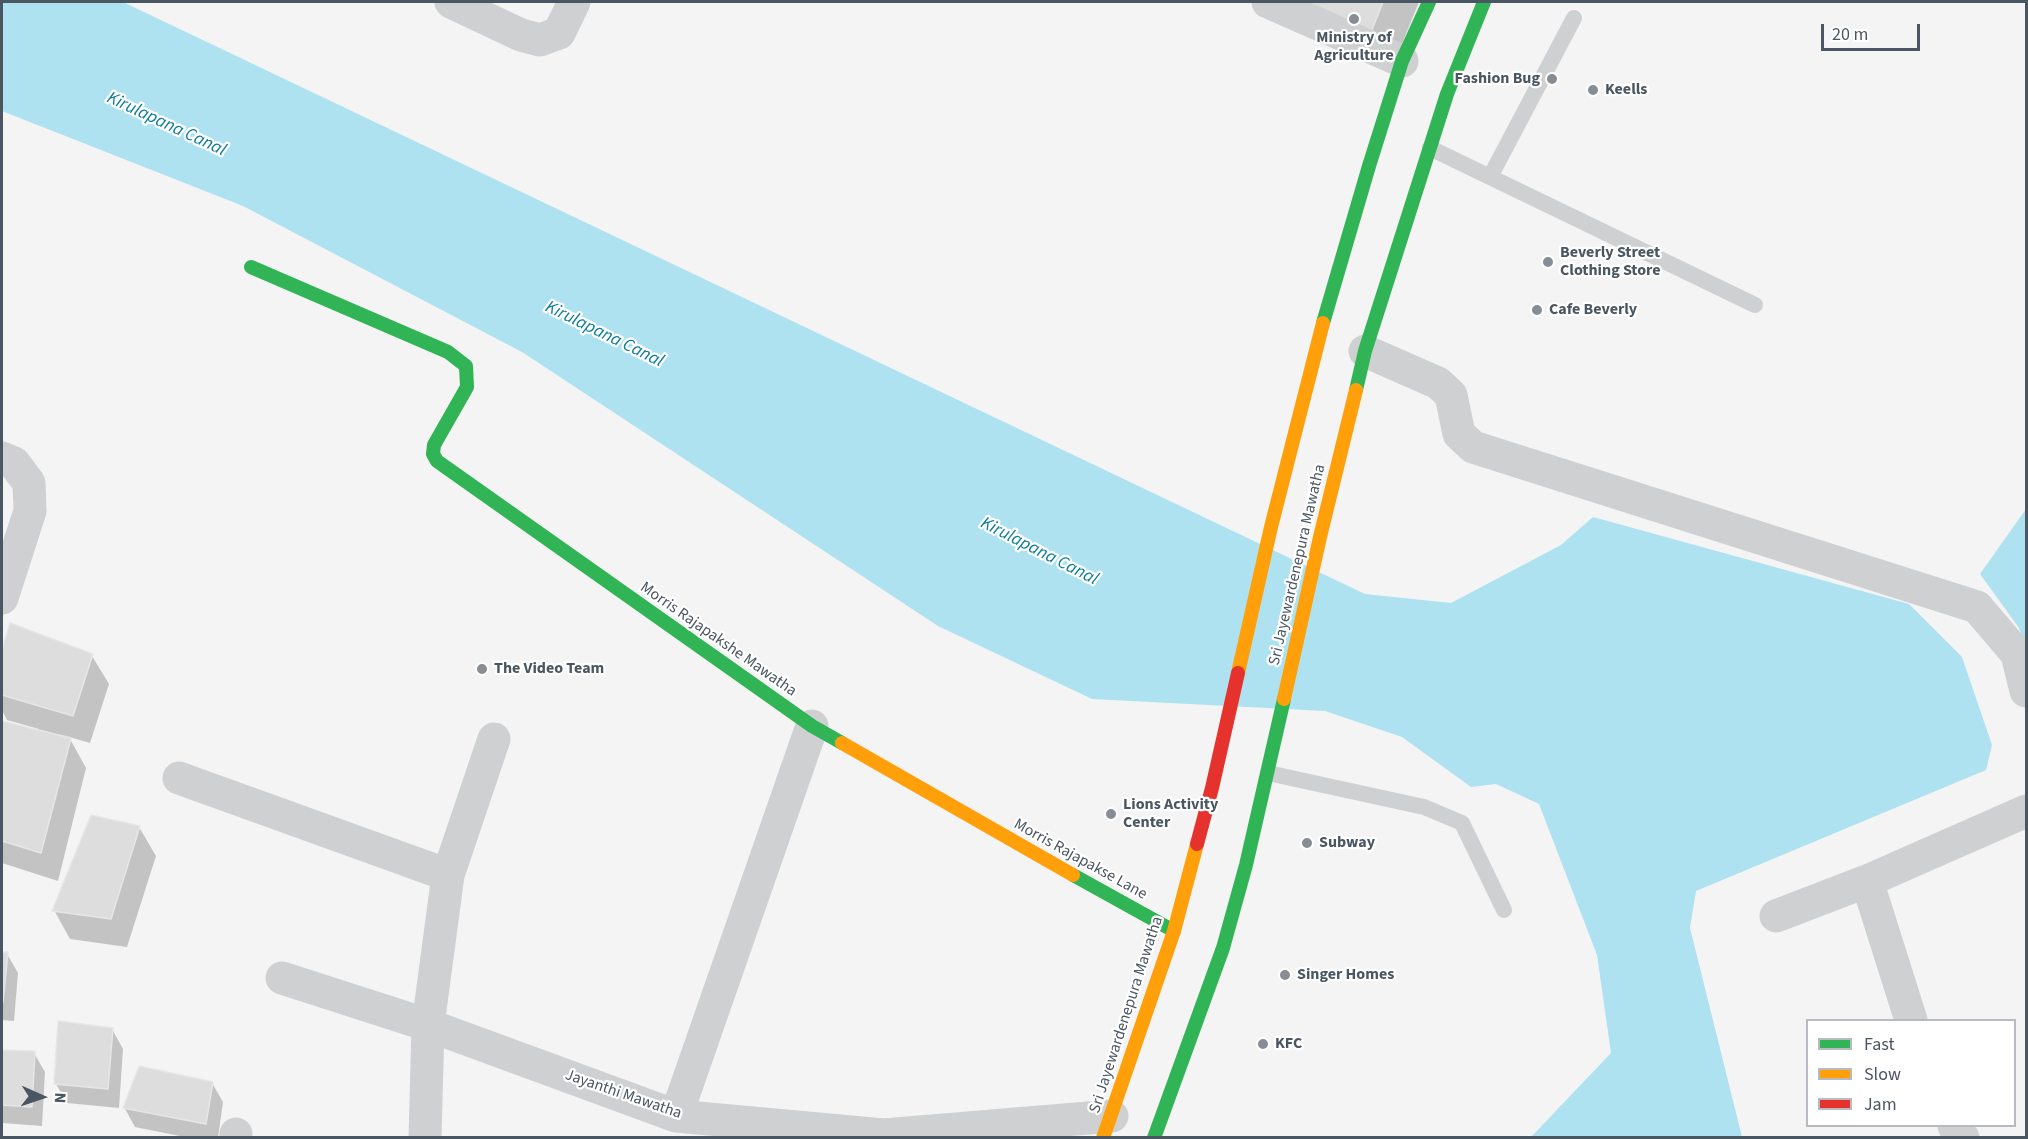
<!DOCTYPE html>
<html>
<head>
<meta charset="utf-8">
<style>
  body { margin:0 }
  #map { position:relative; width:2028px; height:1139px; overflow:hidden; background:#f4f4f4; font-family:"Source Sans 3",sans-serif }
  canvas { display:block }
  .frame { position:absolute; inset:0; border:3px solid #4a5661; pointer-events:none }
  .legend { position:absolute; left:1806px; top:1019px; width:210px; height:108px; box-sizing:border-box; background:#fff; border:2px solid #b7bbc0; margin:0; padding:8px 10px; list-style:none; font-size:18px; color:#4a5661 }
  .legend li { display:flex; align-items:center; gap:12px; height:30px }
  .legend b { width:30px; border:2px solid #b7bbc0 }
  .north { position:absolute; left:12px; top:1067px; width:60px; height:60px; -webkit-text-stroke:4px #fff; paint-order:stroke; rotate:93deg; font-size:16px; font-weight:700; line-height:24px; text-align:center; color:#4a5661 }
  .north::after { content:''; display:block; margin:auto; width:21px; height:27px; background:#4a5661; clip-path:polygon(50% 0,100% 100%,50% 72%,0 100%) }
  .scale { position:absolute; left:1821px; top:24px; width:99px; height:27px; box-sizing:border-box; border:3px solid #4a5661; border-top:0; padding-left:8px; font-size:18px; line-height:21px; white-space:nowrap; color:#4a5661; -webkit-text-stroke:4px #fff; paint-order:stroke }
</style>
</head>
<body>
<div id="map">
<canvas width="2028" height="1139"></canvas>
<div class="frame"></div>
<ul class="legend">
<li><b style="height:8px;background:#30b455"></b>Fast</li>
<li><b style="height:8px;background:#ff9f0a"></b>Slow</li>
<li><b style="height:8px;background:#e5322d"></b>Jam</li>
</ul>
<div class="north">N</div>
<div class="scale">20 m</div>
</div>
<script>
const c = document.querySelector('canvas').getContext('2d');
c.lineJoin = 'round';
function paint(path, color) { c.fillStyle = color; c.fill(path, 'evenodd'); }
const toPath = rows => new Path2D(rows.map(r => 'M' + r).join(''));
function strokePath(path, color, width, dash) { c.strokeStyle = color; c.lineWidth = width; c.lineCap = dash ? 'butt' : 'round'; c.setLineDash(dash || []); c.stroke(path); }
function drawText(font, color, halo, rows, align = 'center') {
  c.font = font + ' "Source Sans 3",sans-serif'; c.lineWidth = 4.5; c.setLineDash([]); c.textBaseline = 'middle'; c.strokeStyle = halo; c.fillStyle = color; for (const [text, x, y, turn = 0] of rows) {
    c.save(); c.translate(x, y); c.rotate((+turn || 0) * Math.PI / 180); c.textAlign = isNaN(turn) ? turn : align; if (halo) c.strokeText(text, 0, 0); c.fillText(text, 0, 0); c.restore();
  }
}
paint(toPath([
  [2,2,123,2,1365,594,1451,603,1561,545,1593,517,1909,604,1962,657,1992,745,1986,770,1696,891,1690,928,1742,1137,1531,1137,1611,1053,1597,955,1539,804,1496,784,1471,787,1402,737,1325,711,1092,699,938,626,522,352,243,206,2,111],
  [2026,509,2026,648,2019,628,1980,574]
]), '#aee2f0');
paint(toPath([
  [1252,2,1419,2,1390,73],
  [10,625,92,656,109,684,90,743,69,737,86,768,58,881,2,863,2,723,38,732,39,729,7,720,2,710,2,655],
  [139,827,156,856,127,947,70,939,54,910],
  [2,953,7,954,18,973,14,1021,2,1020],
  [112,1029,123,1049,119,1108,67,1103,56,1084],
  [2,1051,34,1053,45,1072,42,1126,2,1123],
  [212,1083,223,1102,218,1138,190,1138,135,1127,124,1107]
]), '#0003');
const building = toPath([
  [1293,2,1383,2,1369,37,1293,2],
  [10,623,93,654,73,716,2,695,2,649,10,623],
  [2,721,71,738,41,853,2,841,2,721],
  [91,815,140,826,111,919,52,911,91,815],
  [2,952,8,952,3,1002,2,1002,2,952],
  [58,1021,113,1028,108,1089,54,1084,58,1021],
  [2,1050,35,1051,32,1107,2,1105,2,1050],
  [139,1066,213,1082,206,1124,123,1108,139,1066]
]);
paint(building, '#ddddde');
strokePath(building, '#e5e6e7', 1.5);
strokePath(toPath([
  [1430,148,1755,305],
  [1490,177,1574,18],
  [1268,773,1424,807,1462,823,1504,910]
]), '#ced0d2', 16);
strokePath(toPath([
  [451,2,521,35,540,40,559,33,574,2],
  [1268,2,1402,61],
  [1365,351,1438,383,1451,395,1459,434,1473,447,1977,607,2017,654,2026,691],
  [2,458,14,463,29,483,30,511,2,598],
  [179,778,448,875],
  [1867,881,1911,1020],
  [1776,916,1867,881,2026,811],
  [282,978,428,1025,676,1116,884,1135,1112,1116],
  [676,1116,812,726],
  [1954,1126,1960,1135,1963,1138],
  [236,1138,236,1134],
  [425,1138,428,1025,448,875,494,739]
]), '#ced0d2', 33);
strokePath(toPath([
  [251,267,448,352,466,366,467,387,434,445,433,454,437,461,812,726,842,743],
  [1323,323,1369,166,1402,61,1429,2],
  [1356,390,1365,351,1447,94,1484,2],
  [1073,875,1174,931],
  [1154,1138,1223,948,1246,865,1284,699]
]), '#30b455', 14);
strokePath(toPath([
  [1238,673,1271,527,1323,323],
  [1284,699,1320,537,1356,390],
  [842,743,1073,875],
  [1103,1138,1174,931,1197,844]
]), '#ff9f0a', 14);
strokePath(toPath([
  [1197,844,1212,788,1238,673]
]), '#e5322d', 14);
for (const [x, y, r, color] of [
  [1354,19,6,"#868d94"],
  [1552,79,6,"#868d94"],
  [1593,90,6,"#868d94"],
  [1548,262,6,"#868d94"],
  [1537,310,6,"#868d94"],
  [482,669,6,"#868d94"],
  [1111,814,6,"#868d94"],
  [1307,843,6,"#868d94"],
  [1285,975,6,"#868d94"],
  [1263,1044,6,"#868d94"]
]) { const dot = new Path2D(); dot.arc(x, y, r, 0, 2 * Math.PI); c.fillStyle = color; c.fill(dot); strokePath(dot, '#fff', 2); }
drawText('bold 16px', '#4a5661', '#fff', [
  ["Ministry of",1354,38,"center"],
  ["Agriculture",1354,56,"center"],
  ["Fashion Bug",1540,79,"right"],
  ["Keells",1605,90],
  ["Beverly Street",1560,253],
  ["Clothing Store",1560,271],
  ["Cafe Beverly",1549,310],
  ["The Video Team",494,669],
  ["Lions Activity",1123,805],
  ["Center",1123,823],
  ["Subway",1319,843],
  ["Singer Homes",1297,975],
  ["KFC",1275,1044]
], 'left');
drawText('16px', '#4a5661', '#fff', [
  ["Sri Jayewardenepura Mawatha",1298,565,-77],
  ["Morris Rajapakshe Mawatha",718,640,35],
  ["Morris Rajapakse Lane",1080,860,29],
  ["Sri Jayewardenepura Mawatha",1127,1015,-72],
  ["Jayanthi Mawatha",623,1095,19]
]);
drawText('italic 18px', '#0c7c9b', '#fff', [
  ["Kirulapana Canal",166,125,25],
  ["Kirulapana Canal",604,335,26],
  ["Kirulapana Canal",1039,552,27]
]);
</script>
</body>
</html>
